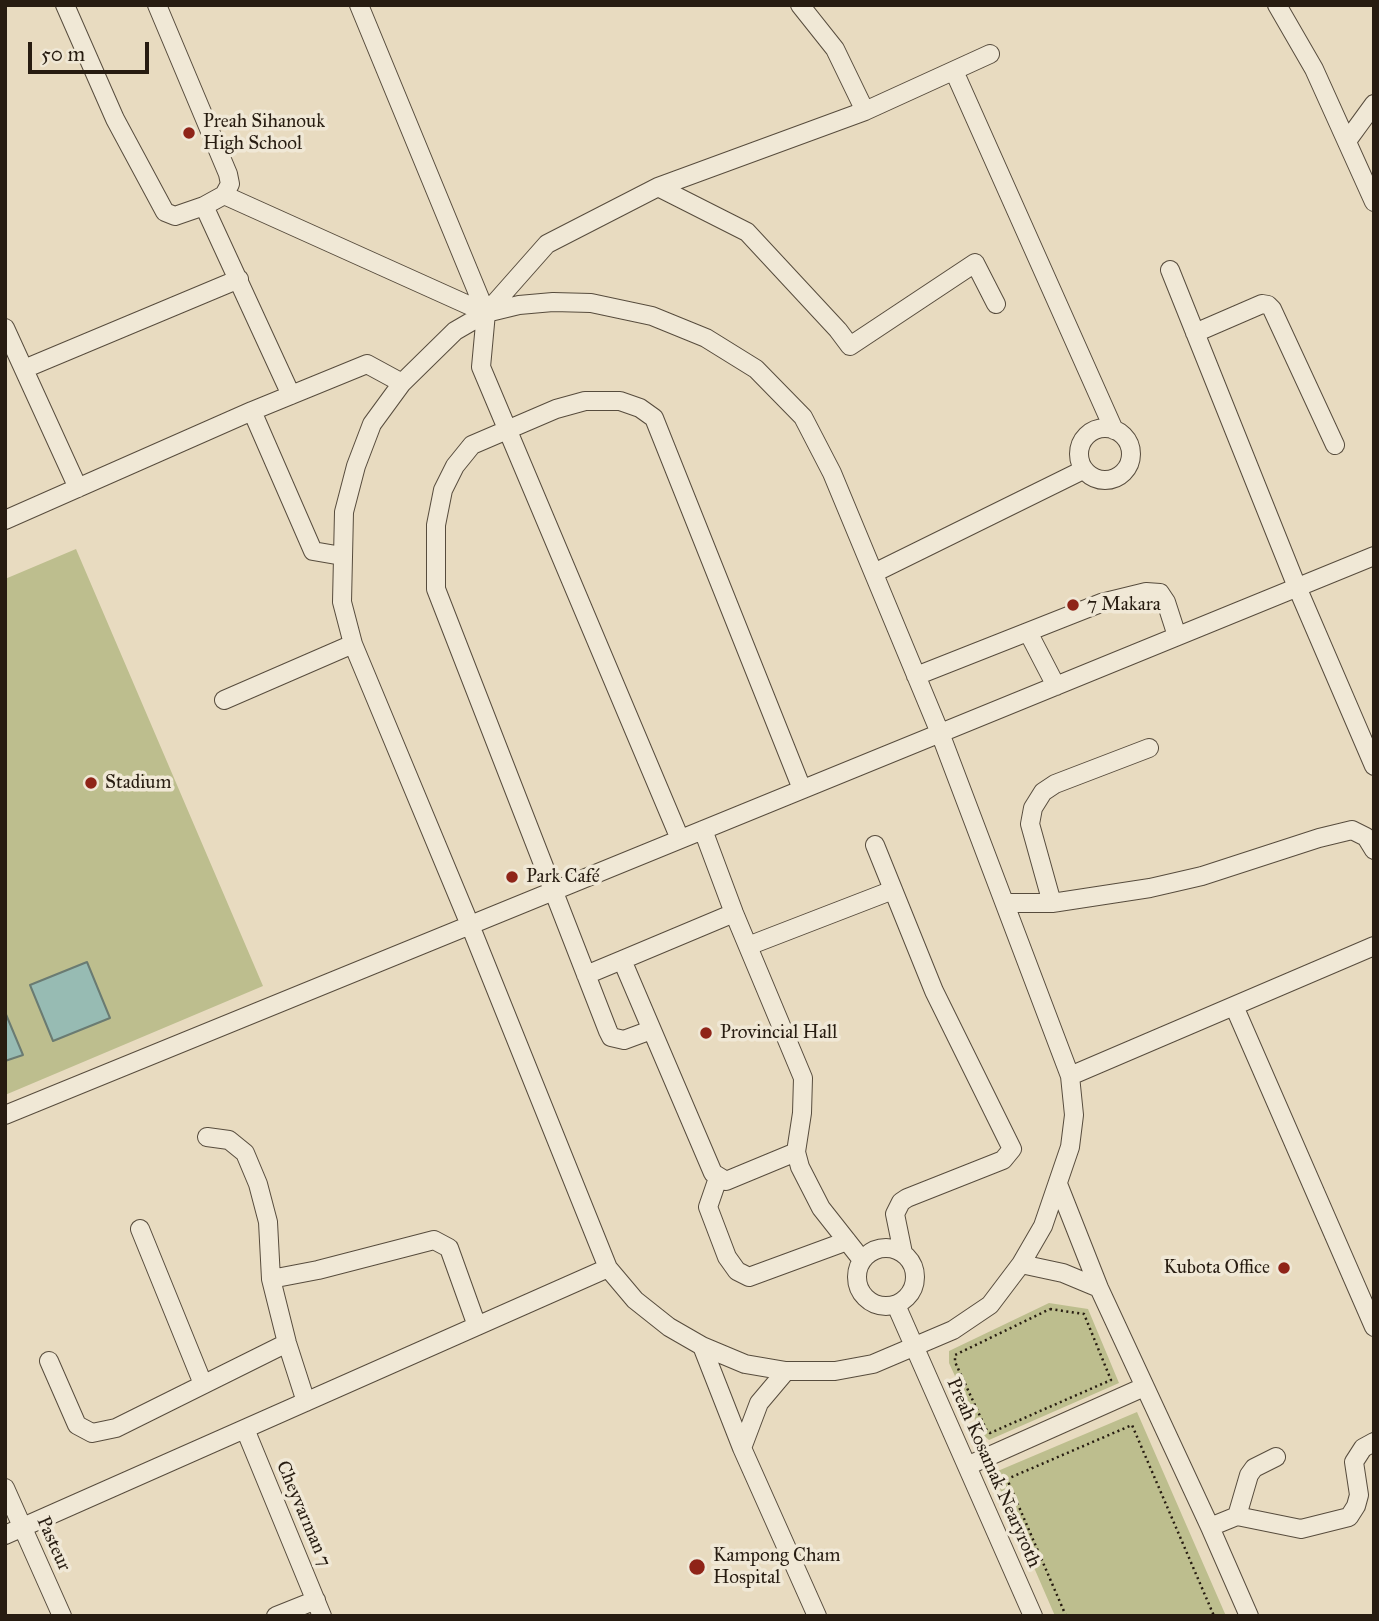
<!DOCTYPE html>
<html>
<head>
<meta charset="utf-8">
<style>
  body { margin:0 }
  #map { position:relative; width:1379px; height:1621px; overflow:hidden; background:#e8dbc0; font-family:"IM FELL Great Primer",serif }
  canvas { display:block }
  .frame { position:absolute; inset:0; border:7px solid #271c11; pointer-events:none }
  .scale { position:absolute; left:28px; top:42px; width:121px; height:32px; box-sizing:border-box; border:4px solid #271c11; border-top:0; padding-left:9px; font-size:21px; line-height:24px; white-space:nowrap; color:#271c11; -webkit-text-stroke:5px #f0e8d6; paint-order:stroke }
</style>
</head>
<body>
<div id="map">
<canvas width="1379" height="1621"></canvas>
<div class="frame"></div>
<div class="scale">50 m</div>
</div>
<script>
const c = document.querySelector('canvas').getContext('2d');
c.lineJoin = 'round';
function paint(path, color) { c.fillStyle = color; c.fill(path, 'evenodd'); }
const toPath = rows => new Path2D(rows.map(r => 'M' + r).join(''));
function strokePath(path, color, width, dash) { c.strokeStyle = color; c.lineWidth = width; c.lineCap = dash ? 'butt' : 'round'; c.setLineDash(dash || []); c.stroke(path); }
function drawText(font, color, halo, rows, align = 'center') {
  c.font = font + ' "IM FELL Great Primer",serif'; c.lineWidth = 7; c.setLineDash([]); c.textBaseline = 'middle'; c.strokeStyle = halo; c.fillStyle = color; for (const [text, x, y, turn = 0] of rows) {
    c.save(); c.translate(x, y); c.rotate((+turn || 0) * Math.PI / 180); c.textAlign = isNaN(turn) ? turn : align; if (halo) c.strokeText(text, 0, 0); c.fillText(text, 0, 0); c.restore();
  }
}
paint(toPath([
  [76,549,263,986,5,1095,5,579],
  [1049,1303,1088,1309,1119,1383,989,1440,981,1433,949,1363,949,1351],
  [1137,1412,1226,1616,1055,1616,993,1473]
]), '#bdbe8e');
const water = toPath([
  [87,962,110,1018,53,1041,30,985,87,962],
  [5,1012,23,1055,5,1061,5,1012]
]);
paint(water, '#97bbb3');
strokePath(water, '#6a7b72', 2);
const minor = toPath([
  [65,5,115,119,165,212,175,216,204,206,224,195,230,184,228,174,157,5],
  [359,5,486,313,481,367,680,839],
  [800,5,835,49,865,111],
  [1277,5,1314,69,1374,202],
  [954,71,1114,430],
  [1347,141,1374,104],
  [658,187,747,232,838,330,850,346,975,263,996,304],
  [224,195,486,313],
  [204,206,291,395],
  [1170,270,1297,587,1374,766],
  [553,302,591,303,652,316,706,338,756,369,803,417,832,473,940,733,1070,1076,1074,1115,1070,1147,1043,1226,1021,1264,990,1305,953,1330,873,1364,835,1371,786,1371,745,1364,702,1346,669,1327,635,1300,608,1268,470,925,353,644,342,602,344,512,356,466,372,424,402,383,455,331,486,313,519,305,553,302],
  [486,313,547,244,658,187,865,111,990,54],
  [5,328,78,488],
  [1195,333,1262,304,1268,305,1272,309,1335,445],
  [24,369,239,279],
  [252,411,313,551,342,556],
  '1079 454a26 26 0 1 1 52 0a26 26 0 1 1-52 0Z',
  [5,520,252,411,367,364,402,383],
  [874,573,1083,470],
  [1028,632,1056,686],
  [916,676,1101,603,1146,592,1160,593,1166,602,1177,636],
  [224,700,353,644],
  [703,830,734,913,803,1078,802,1113,796,1152,800,1167,821,1208,862,1260],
  [875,845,934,991,1012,1149,1003,1160,907,1198,901,1202,895,1214,903,1253],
  [1005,903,1052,903,1150,888,1202,876,1319,838,1352,830,1366,837,1374,850],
  [1052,903,1030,824,1033,808,1043,792,1055,784,1149,748],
  [734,913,622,960,713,1173,726,1181,796,1152],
  [748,946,893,890],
  [586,975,622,960],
  [1234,1006,1374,1327],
  [651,1030,624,1040,611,1037,608,1031,436,589,436,525,443,490,455,466,472,445,556,409,585,401,620,401,640,408,654,418,802,789],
  [1070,1076,1374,946],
  [5,1115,1374,556],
  [207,1137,229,1140,245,1153,258,1184,268,1222,271,1279,287,1343,306,1402],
  [718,1178,708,1207,727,1257,737,1271,749,1277,847,1241],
  [1058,1184,1099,1288,1210,1527,1249,1616],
  [140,1229,203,1384],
  '857 1277a29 29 0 1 1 58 0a29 29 0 1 1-58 0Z',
  [1021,1264,1063,1273,1099,1288],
  [271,1279,318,1270,434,1240,449,1248,477,1326],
  [896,1305,1033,1616],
  [702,1346,742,1448,817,1616],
  [49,1361,77,1425,92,1433,116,1428,287,1343],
  [245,1429,322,1616],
  [742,1448,759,1403,786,1371],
  [967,1466,1144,1387],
  [5,1488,62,1616],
  [1237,1516,1249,1475,1254,1468,1276,1457],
  [1210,1527,1237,1516,1301,1529,1349,1517,1356,1506,1359,1495,1354,1462,1363,1448,1374,1442],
  [5,1535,608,1268],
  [276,1616,316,1600]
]);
strokePath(minor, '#574c3d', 20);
strokePath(toPath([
  [1050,1309,1084,1314,1111,1380,990,1433,986,1429,955,1362,955,1355,1050,1309],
  [1066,1616,1007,1479,1132,1425,1214,1616]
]), '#271c11', 2.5, [2, 3.5]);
strokePath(minor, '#f0e8d6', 18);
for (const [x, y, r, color] of [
  [189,133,7,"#8f2418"],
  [1073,605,7,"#8f2418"],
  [91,783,7,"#8f2418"],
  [512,877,7,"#8f2418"],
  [706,1033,7,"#8f2418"],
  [1284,1268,7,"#8f2418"],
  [697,1567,9,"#8f2418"]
]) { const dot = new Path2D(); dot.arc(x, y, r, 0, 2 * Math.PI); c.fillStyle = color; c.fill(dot); strokePath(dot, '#f0e8d6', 2.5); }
drawText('19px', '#271c11', '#f0e8d6', [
  ["Preah Sihanouk",203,122],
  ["High School",203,144],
  ["7 Makara",1087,605],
  ["Stadium",105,783],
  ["Park Café",526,877],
  ["Provincial Hall",720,1033],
  ["Kubota Office",1270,1268,"right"],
  ["Kampong Cham",713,1556],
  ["Hospital",713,1578]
], 'left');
drawText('19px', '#271c11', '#f0e8d6', [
  ["Preah Kosamak Nearyroth",993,1473,66],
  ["Cheyvarman 7",303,1514,67],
  ["Pasteur",53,1544,66]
]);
</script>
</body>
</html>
